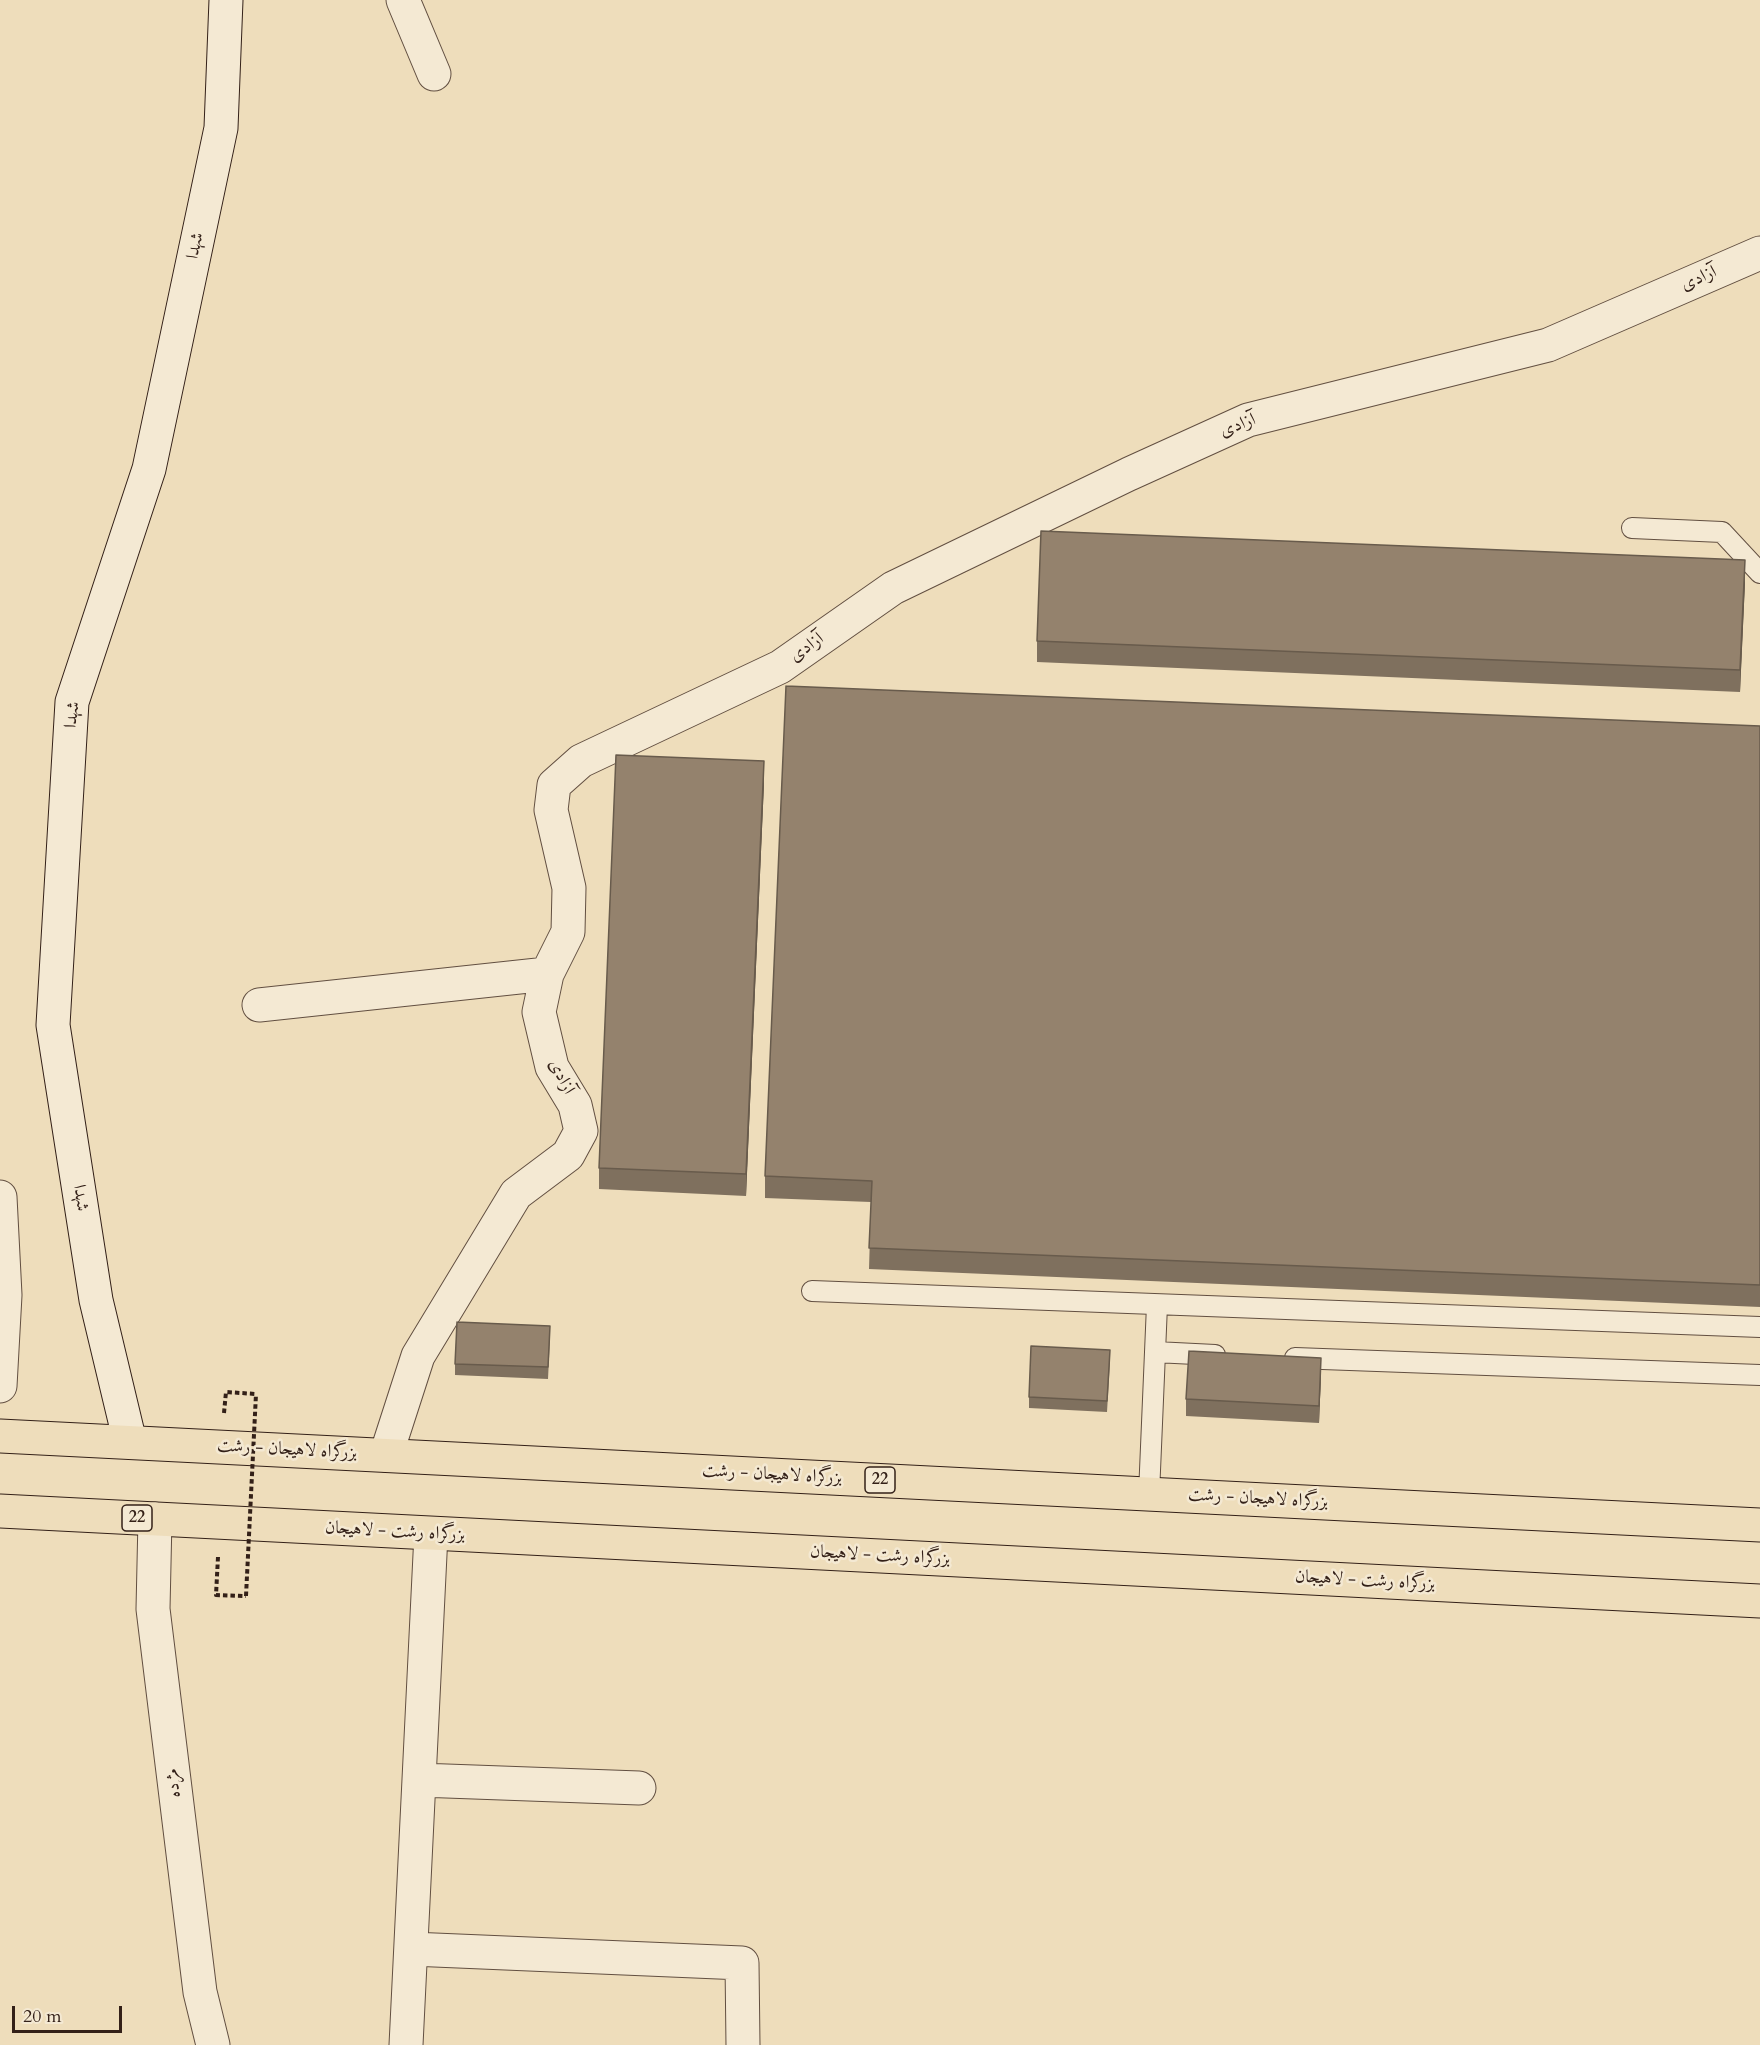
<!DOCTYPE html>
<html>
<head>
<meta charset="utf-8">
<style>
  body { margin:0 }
  #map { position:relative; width:1760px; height:2045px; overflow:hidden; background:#edb; font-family:Cardo,serif }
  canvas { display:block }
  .scale { position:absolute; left:12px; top:2006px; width:110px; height:27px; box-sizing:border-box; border:3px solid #332018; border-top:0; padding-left:8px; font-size:18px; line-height:21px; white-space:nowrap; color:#332018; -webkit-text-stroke:4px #f4e9d3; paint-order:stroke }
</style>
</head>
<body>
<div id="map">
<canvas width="1760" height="2045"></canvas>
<div class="scale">20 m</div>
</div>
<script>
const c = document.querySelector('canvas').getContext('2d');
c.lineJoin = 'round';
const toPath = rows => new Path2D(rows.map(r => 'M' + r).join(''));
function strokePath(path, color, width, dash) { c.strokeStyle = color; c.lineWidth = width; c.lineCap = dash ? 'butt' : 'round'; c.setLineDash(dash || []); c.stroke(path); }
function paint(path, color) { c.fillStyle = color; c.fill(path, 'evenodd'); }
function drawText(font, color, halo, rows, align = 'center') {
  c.font = font + ' Cardo,Amiri,serif'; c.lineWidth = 5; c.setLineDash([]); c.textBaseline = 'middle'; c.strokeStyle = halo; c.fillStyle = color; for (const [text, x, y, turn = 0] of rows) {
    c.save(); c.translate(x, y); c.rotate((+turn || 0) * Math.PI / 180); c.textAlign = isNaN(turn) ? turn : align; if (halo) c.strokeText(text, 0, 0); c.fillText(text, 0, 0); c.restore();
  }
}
const lane = toPath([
  [1632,528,1722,532,1760,573],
  [812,1291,1760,1327],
  [1155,1352,1215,1355],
  [1295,1358,1760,1375],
  [1149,1494,1157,1305]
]);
const street = toPath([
  [403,0,434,74],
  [259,1005,547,974],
  [0,1197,5,1295,0,1386],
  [386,1455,418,1356,516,1194,568,1155,581,1131,575,1105,552,1067,539,1012,547,974,568,932,569,888,551,810,554,785,581,761,780,667,893,588,1129,474,1248,420,1548,345,1760,253],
  [155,1519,153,1609,200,1992,213,2045],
  [419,1780,639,1788],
  [411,1949,742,1963,743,2045],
  [406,2045,431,1534]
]);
const secondary = toPath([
  [130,1442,96,1300,53,1025,72,702,149,469,221,128,226,0]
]);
const highway = toPath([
  [0,1436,1760,1525],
  [0,1511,1760,1601]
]);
strokePath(lane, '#624f41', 22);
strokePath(street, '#624f41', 35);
strokePath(secondary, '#332018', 35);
strokePath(highway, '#332018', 35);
strokePath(toPath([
  [224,1413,226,1392,256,1394],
  [218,1557,216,1595,246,1596]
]), '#332018', 4, [4.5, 3]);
strokePath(lane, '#f4e9d3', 20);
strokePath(street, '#f4e9d3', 33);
strokePath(secondary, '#f4e9d3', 33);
strokePath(highway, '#edb', 33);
strokePath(toPath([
  [246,1596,256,1394]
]), '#332018', 4, [4.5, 3]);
paint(toPath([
  [1745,582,1740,692,1037,662,1037,641],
  [1760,726,1760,1307,869,1269,871,1202,765,1198,765,1176],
  [764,783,746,1196,599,1189,599,1168],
  [550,1338,548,1379,455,1375,455,1364],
  [1110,1361,1107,1412,1029,1408,1029,1397],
  [1321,1374,1319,1423,1186,1416,1186,1399]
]), '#7f705e');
paint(toPath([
  [1745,560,1745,582,1740,692,1740,670],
  [764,761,764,783,746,1196,746,1174],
  [1321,1358,1321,1374,1319,1423,1319,1406]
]), '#685b4c');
const building = toPath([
  [1041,531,1745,560,1740,670,1037,641,1041,531],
  [786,686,1760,726,1760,1285,869,1248,872,1181,765,1176,786,686],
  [616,755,764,761,746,1174,599,1168,616,755],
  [457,1322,550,1326,548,1367,455,1364,457,1322],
  [1031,1346,1110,1350,1107,1401,1029,1397,1031,1346],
  [1189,1351,1321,1358,1319,1406,1186,1399,1189,1351]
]);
paint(building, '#94826d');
strokePath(building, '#685b4c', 1.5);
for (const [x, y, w] of [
  [880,1480,30],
  [137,1518,30]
]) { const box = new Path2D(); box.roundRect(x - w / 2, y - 13, w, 26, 4.5); c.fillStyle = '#f4e9d3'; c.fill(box); strokePath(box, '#332018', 1.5); }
drawText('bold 16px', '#332018', null, [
  ["22",880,1480],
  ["22",137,1518]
]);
drawText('18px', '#332018', '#f4e9d3', [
  ["شهدا",196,246,-78],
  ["آزادی",1699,279,-24],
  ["آزادی",1238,426,-21],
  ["آزادی",807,648,-35],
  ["شهدا",73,715,-83],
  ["آزادی",561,1077,63],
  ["شهدا",80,1198,81],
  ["بزرگراه لاهیجان - رشت",287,1450,3],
  ["بزرگراه لاهیجان - رشت",772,1475,3],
  ["بزرگراه لاهیجان - رشت",1258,1499,3],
  ["بزرگراه رشت - لاهیجان",395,1532,3],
  ["بزرگراه رشت - لاهیجان",880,1556,3],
  ["بزرگراه رشت - لاهیجان",1365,1581,3],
  ["مژده",174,1783,-96]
]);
</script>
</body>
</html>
